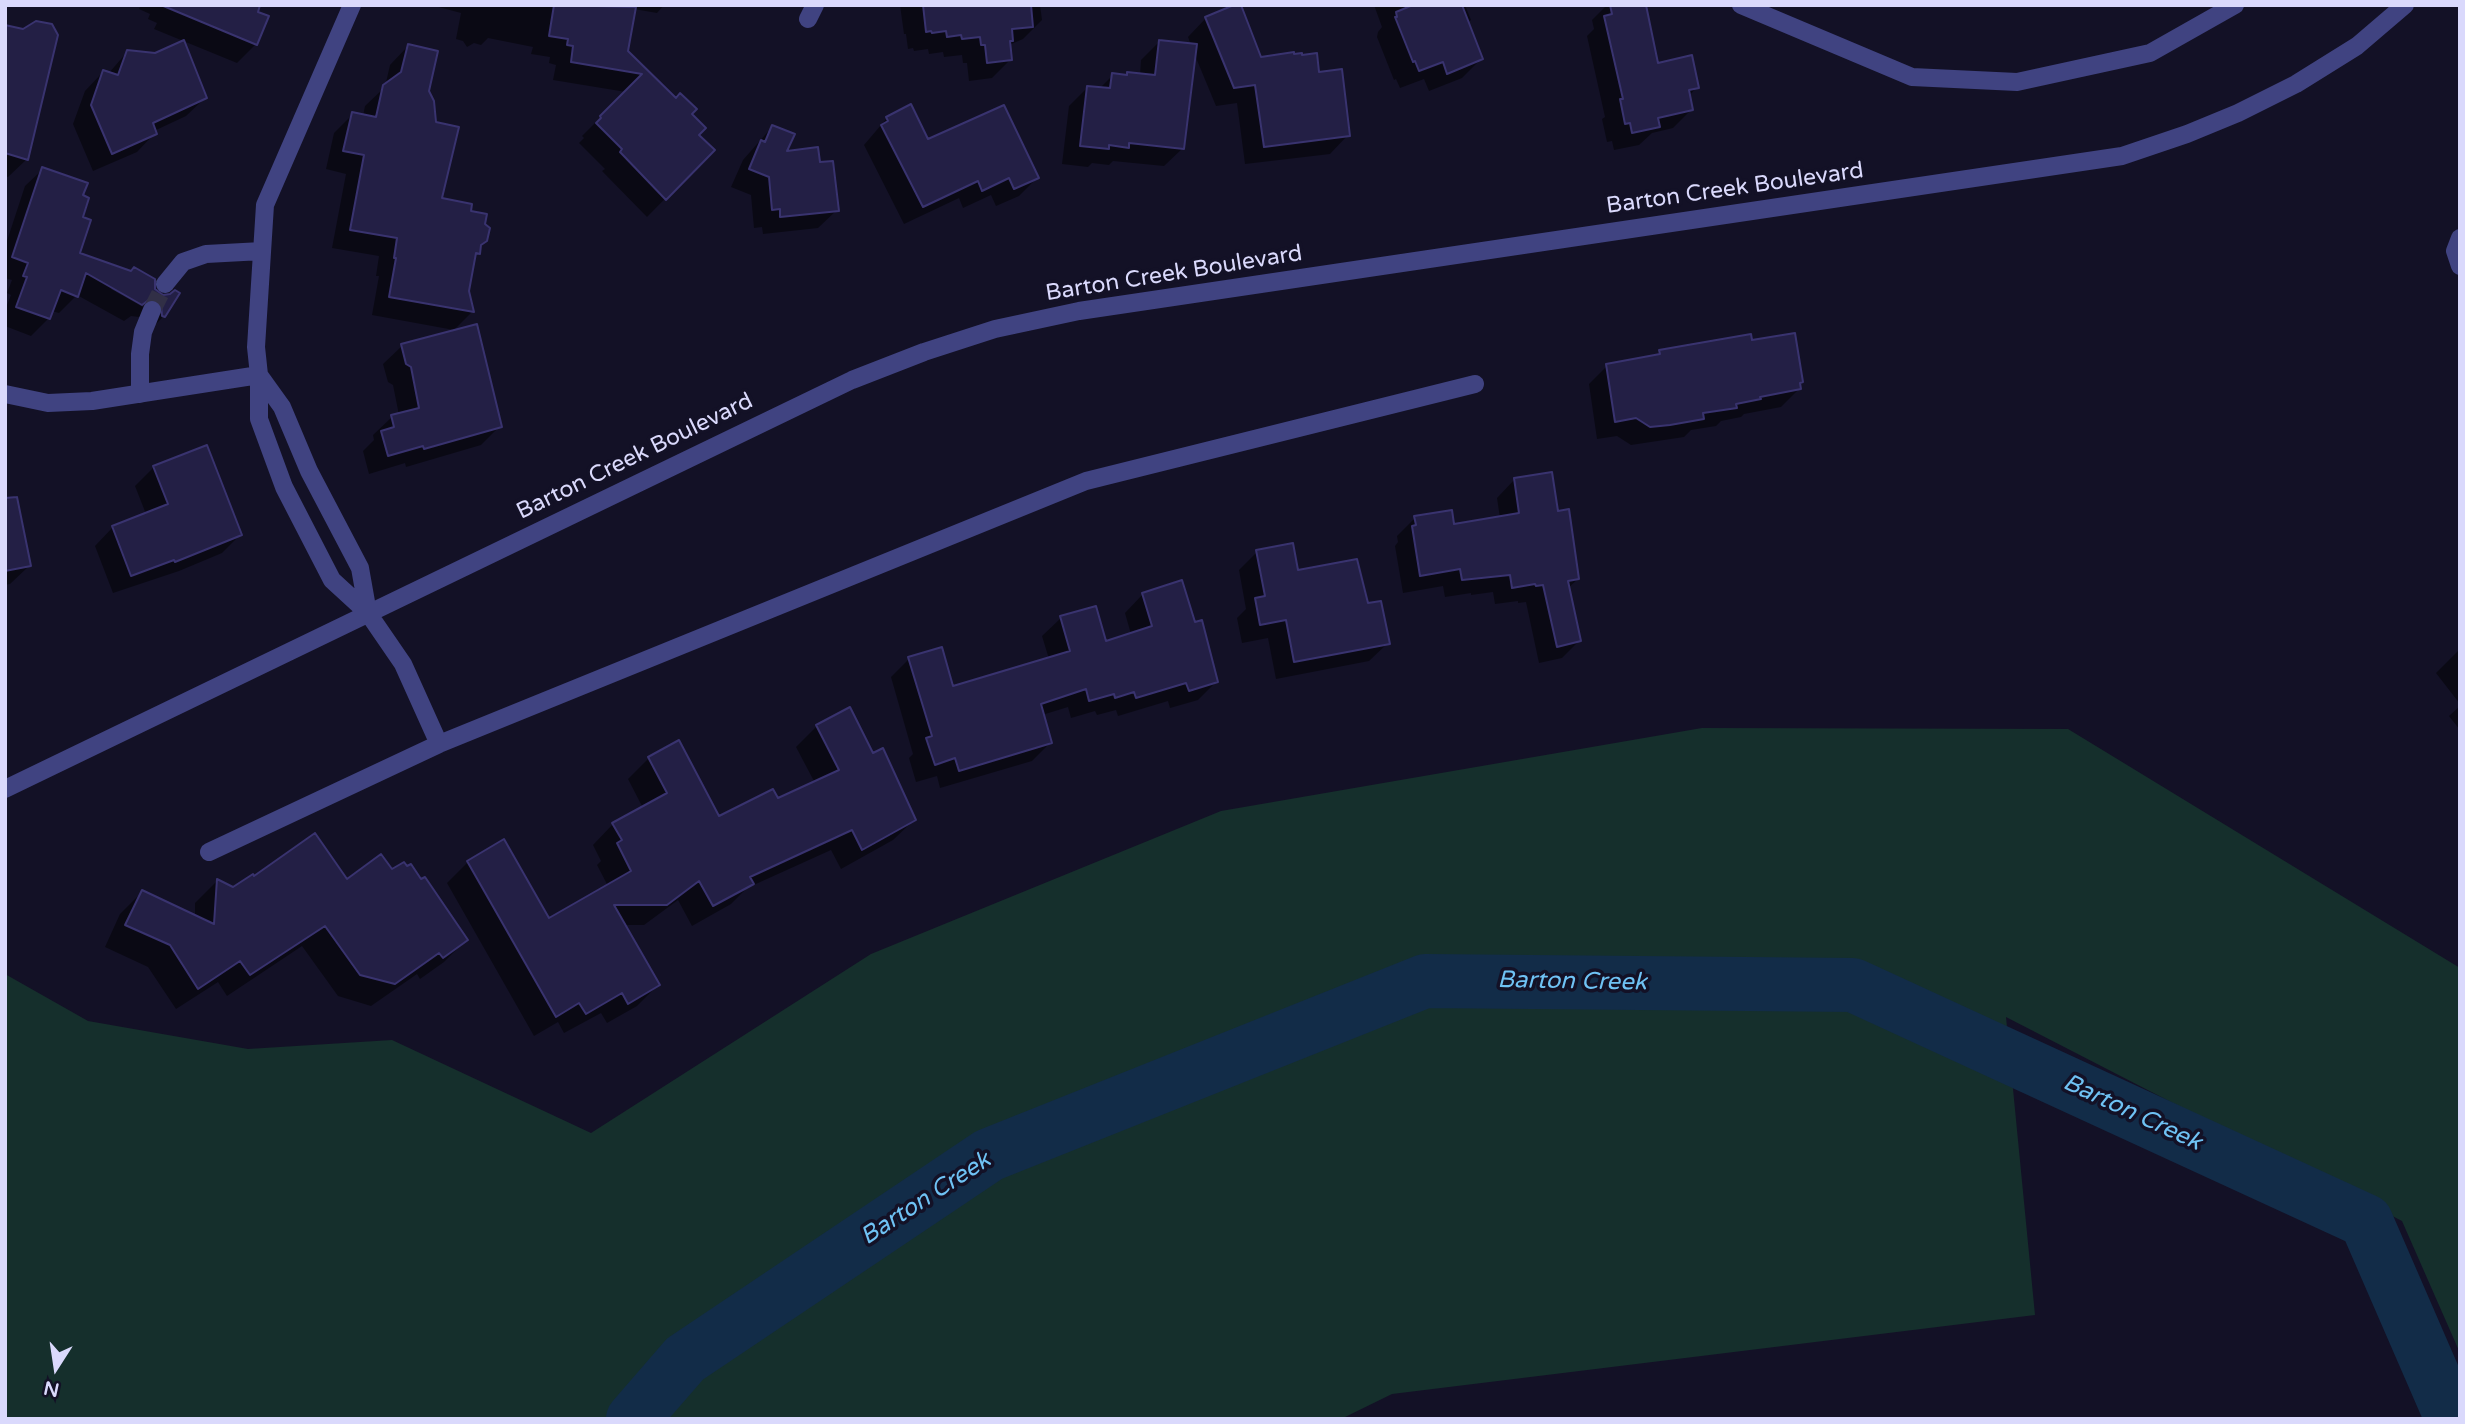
<!DOCTYPE html>
<html>
<head>
<meta charset="utf-8">
<style>
  body { margin:0 }
  #map { position:relative; width:2465px; height:1424px; overflow:hidden; background:#131126; font-family:"Varela Round",sans-serif }
  canvas { display:block }
  .frame { position:absolute; inset:0; border:7px solid #dad9fc; pointer-events:none }
  .north { position:absolute; left:21px; top:1333px; width:70px; height:70px; -webkit-text-stroke:5px #131126; paint-order:stroke; rotate:192deg; font-size:19px; font-weight:700; line-height:28px; text-align:center; color:#dad9fc }
  .north::after { content:''; display:block; margin:auto; width:24px; height:32px; background:#dad9fc; clip-path:polygon(50% 0,100% 100%,50% 72%,0 100%) }
</style>
</head>
<body>
<div id="map">
<canvas width="2465" height="1424"></canvas>
<div class="frame"></div>
<div class="north">N</div>
</div>
<script>
const c = document.querySelector('canvas').getContext('2d');
c.lineJoin = 'round';
function paint(path, color) { c.fillStyle = color; c.fill(path, 'evenodd'); }
const toPath = rows => new Path2D(rows.map(r => 'M' + r).join(''));
function strokePath(path, color, width, dash) { c.strokeStyle = color; c.lineWidth = width; c.lineCap = dash ? 'butt' : 'round'; c.setLineDash(dash || []); c.stroke(path); }
function drawText(font, color, halo, rows, align = 'center') {
  c.font = font + ' "Varela Round",sans-serif'; c.lineWidth = 7; c.setLineDash([]); c.textBaseline = 'middle'; c.strokeStyle = halo; c.fillStyle = color; for (const [text, x, y, turn = 0] of rows) {
    c.save(); c.translate(x, y); c.rotate((+turn || 0) * Math.PI / 180); c.textAlign = isNaN(turn) ? turn : align; if (halo) c.strokeText(text, 0, 0); c.fillText(text, 0, 0); c.restore();
  }
}
paint(toPath([
  [1702,728,2068,729,2460,968,2460,1353,2402,1221,2006,1017,2035,1315,1392,1394,1341,1419,5,1419,5,974,88,1021,248,1049,392,1040,591,1133,871,954,1221,811]
]), '#152f2c');
paint(toPath([
  [141,5,259,5,255,13,256,44,237,63,154,29,157,23,148,19,150,14,139,9],
  [431,5,664,5,657,13,634,9,627,52,689,114,697,135,713,150,647,217,602,171,605,169,579,143,584,138,582,136,626,92,553,80,556,65,549,63,550,57,531,54,533,47,488,38,481,45,474,43,467,47,463,41,456,39,461,13],
  [900,5,1040,5,1042,20,1023,39,1009,45,1011,59,992,78,969,81,967,63,963,63,962,55,944,57,943,52,929,54,928,49,914,51,913,48,908,49,906,34,904,34],
  [1374,5,1465,5,1471,20,1467,23,1481,59,1462,78,1429,91,1424,79,1400,88,1396,79,1394,80,1377,37,1378,32,1382,27],
  [1607,5,1637,5,1657,65,1697,87,1689,96,1692,109,1673,128,1652,133,1639,145,1614,150,1612,141,1607,142,1602,119,1605,117,1587,36,1594,29,1592,20],
  [1206,18,1260,58,1318,74,1348,135,1330,154,1245,164,1237,103,1216,106,1194,53,1183,148,1164,166,1113,161,1109,165,1092,163,1088,167,1062,164,1069,106,1088,87,1099,89,1113,75,1140,75,1141,60,1160,41,1191,45,1188,37],
  [5,27,27,159,8,177,5,176],
  [408,46,427,91,440,200,469,213,479,247,478,253,473,258,467,291,472,312,454,330,372,315,379,276,376,276,379,256,332,248,346,174,326,169,334,133,353,114,363,116,365,106,385,87,390,65],
  [128,51,205,98,186,116,154,131,155,133,137,152,93,171,73,124,85,91,103,72,108,74],
  [887,118,928,141,1037,178,1019,196,996,206,991,195,963,208,959,198,904,224,864,145],
  [772,127,784,153,818,164,837,210,818,228,763,234,762,227,754,228,751,195,731,187,743,160],
  [43,169,81,196,77,254,153,289,162,297,164,316,146,334,144,321,139,317,131,316,124,321,77,295,59,313,52,311,49,318,31,336,5,326,5,310,11,295,7,293,12,280,5,278,5,247,25,186],
  [114,286,145,304,143,307,111,289],
  [1751,342,1798,384,1799,389,1781,407,1744,414,1741,417,1721,421,1716,426,1691,430,1684,437,1631,445,1617,436,1597,439,1589,384,1607,366,1655,357,1660,352],
  [402,346,500,426,481,445,406,467,405,463,369,474,363,451,374,440,373,435,392,417,399,415,393,385,388,382,383,364],
  [154,467,240,535,222,553,179,571,113,593,95,546,113,527,146,514,135,486],
  [1514,480,1557,513,1578,579,1568,588,1580,640,1562,658,1539,663,1526,602,1518,603,1518,601,1495,604,1493,592,1471,595,1471,593,1445,597,1443,586,1403,593,1395,546,1398,542,1397,536,1415,518,1453,526,1500,518,1497,498],
  [5,520,29,566,10,584,5,585],
  [1257,552,1366,605,1388,643,1369,661,1276,679,1268,638,1242,643,1237,618,1246,609,1239,570],
  [1143,594,1216,682,1198,700,1170,708,1168,701,1118,716,1116,710,1097,715,1095,711,1071,718,1068,707,1042,715,1050,743,1032,761,940,788,937,776,916,782,909,758,913,754,891,677,909,659,952,688,1049,659,1042,636,1061,618,1105,643,1131,634,1125,613],
  [2460,649,2460,704,2436,673],
  [2460,706,2460,730,2449,716],
  [817,726,872,756,914,820,893,840,841,869,831,850,747,888,731,904,692,926,678,900,644,925,624,925,658,985,637,1006,607,1023,601,1013,564,1033,558,1022,534,1036,447,883,468,862,549,920,608,886,597,865,601,861,593,845,613,824,643,808,628,779,649,758,719,818,777,800,815,783,796,747],
  [392,872,466,940,444,962,420,979,417,974,371,1006,338,996,302,946,227,996,218,982,176,1009,148,967,105,947,120,914,142,892,195,917,195,903,217,881,233,889,346,881]
]), '#0007');
strokePath(toPath([
  [633,1419,685,1359,989,1155,1425,981,1853,985,2366,1221,2452,1419]
]), '#122c48', 54);
const building = toPath([
  [161,5,260,5,258,12,269,16,257,45,161,5],
  [554,5,636,7,628,51,676,98,680,93,697,109,692,114,706,128,699,135,715,150,666,200,620,152,622,149,596,123,601,118,600,116,642,74,571,62,573,46,567,45,568,39,549,36,554,5],
  [923,5,1031,5,1033,27,1012,29,1013,41,1010,41,1012,60,987,63,985,45,981,45,980,37,962,39,961,35,947,37,946,31,932,33,931,31,926,32,923,5],
  [1234,5,1241,5,1261,57,1294,52,1294,54,1302,53,1302,55,1317,53,1319,72,1342,69,1350,136,1264,147,1255,85,1234,88,1205,17,1234,5],
  [1413,5,1462,5,1483,59,1447,74,1443,62,1419,71,1415,61,1413,62,1395,17,1397,17,1396,12,1413,5],
  [1610,5,1646,5,1658,63,1692,55,1699,88,1689,90,1693,110,1658,118,1660,127,1632,133,1630,123,1625,124,1620,99,1623,99,1604,16,1612,14,1610,5],
  [36,21,52,24,58,35,28,160,5,153,5,25,23,29,36,21],
  [184,40,207,98,153,123,157,134,112,154,91,105,103,70,118,75,127,50,155,53,184,40],
  [1159,40,1197,44,1184,149,1129,143,1129,148,1109,145,1109,149,1080,146,1087,86,1110,88,1112,73,1127,75,1127,72,1155,75,1159,40],
  [408,44,438,51,429,91,434,101,436,122,459,127,442,198,472,204,471,211,487,214,485,224,490,228,487,241,481,245,480,254,476,253,469,291,474,312,389,297,396,258,394,258,397,238,350,230,364,155,343,151,352,112,376,117,383,85,401,72,408,44],
  [911,104,928,139,1004,105,1039,178,1014,189,1009,178,982,191,978,181,923,207,881,125,888,121,886,117,911,104],
  [772,125,795,134,787,151,818,147,820,162,833,161,839,211,780,217,780,209,772,210,769,177,749,169,761,140,765,142,772,125],
  [42,167,88,183,83,195,89,198,83,217,91,220,80,253,131,271,134,267,155,279,155,289,163,295,170,294,175,290,180,293,165,317,162,316,161,304,157,300,150,299,142,305,86,273,78,297,61,290,50,319,16,307,27,277,23,276,28,263,12,257,42,167],
  [477,324,502,427,424,449,423,446,388,456,381,431,394,427,391,415,419,408,411,367,406,364,401,344,477,324],
  [1795,333,1803,382,1800,383,1801,389,1760,397,1761,399,1736,404,1737,408,1703,413,1704,419,1670,425,1650,427,1636,418,1615,422,1606,364,1660,354,1659,350,1751,334,1752,340,1795,333],
  [207,445,242,535,175,562,174,560,131,576,112,526,168,504,153,466,207,445],
  [1552,472,1558,511,1569,509,1579,579,1568,581,1581,641,1557,647,1543,585,1536,586,1535,584,1512,588,1510,575,1462,580,1460,569,1420,576,1412,526,1416,525,1414,516,1452,510,1454,524,1519,513,1514,478,1552,472],
  [17,497,31,566,5,571,5,498,17,497],
  [1293,543,1298,570,1357,559,1368,603,1381,601,1390,644,1294,662,1286,620,1260,625,1255,598,1265,596,1256,550,1293,543],
  [1182,580,1195,622,1202,620,1218,682,1189,691,1186,683,1136,698,1134,692,1115,698,1114,694,1089,701,1086,689,1041,704,1052,743,959,771,955,758,935,765,926,738,932,736,908,657,942,647,953,686,1070,651,1060,616,1096,606,1106,641,1152,626,1142,593,1182,580],
  [850,707,873,753,883,748,916,820,862,850,852,830,750,877,754,884,713,906,699,881,667,905,614,905,660,985,628,1004,622,993,586,1014,579,1003,556,1017,467,861,504,839,549,918,631,871,617,843,622,840,612,823,667,793,648,757,679,740,719,816,773,789,778,798,839,770,816,725,850,707],
  [315,833,347,879,381,854,392,869,404,862,407,866,411,864,421,879,425,877,468,940,443,958,439,953,395,984,360,975,325,926,250,975,240,961,198,989,170,945,125,925,142,890,214,924,217,879,233,887,253,874,254,876,315,833]
]);
paint(building, '#231f45');
strokePath(building, '#39336f', 2);
strokePath(toPath([
  [152,310,165,284]
]), '#312f46', 18, [18, 9]);
strokePath(toPath([
  [352,5,265,205,256,347,259,375,259,419,284,487,332,580,368,613,403,664,439,744],
  [1741,5,1912,77,2017,82,2150,53,2235,5],
  [808,19,815,5],
  [2460,238,2455,251,2460,266],
  [165,284,183,262,206,254,262,251],
  [259,375,282,407,309,471,360,568,368,613],
  [5,394,48,403,92,401,259,375],
  [140,394,140,354,143,332,152,310],
  [5,789,852,380,924,352,995,329,1079,311,2122,156,2187,134,2238,113,2296,84,2357,46,2405,5],
  [209,852,439,744,1086,481,1475,384]
]), '#404381', 18);
drawText('23px', '#dad9fc', '#131126', [
  ["Barton Creek Boulevard",1735,189,-8],
  ["Barton Creek Boulevard",1174,274,-9],
  ["Barton Creek Boulevard",635,457,-26]
]);
drawText('italic 24px', '#6fc2f4', '#131126', [
  ["Barton Creek",1572,982,1],
  ["Barton Creek",2132,1113,25],
  ["Barton Creek",926,1199,-33]
]);
</script>
</body>
</html>
